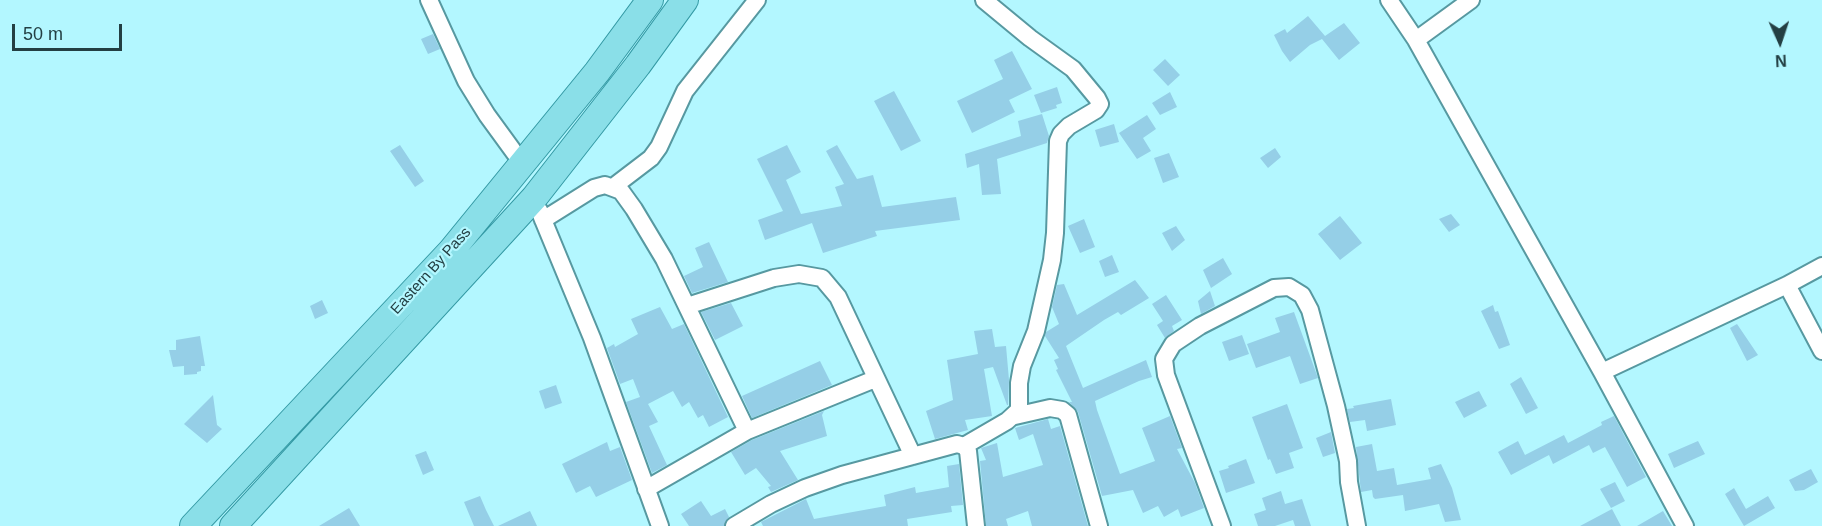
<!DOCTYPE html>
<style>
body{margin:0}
#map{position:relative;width:1822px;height:526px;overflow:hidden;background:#b3f7ff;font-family:Arial,sans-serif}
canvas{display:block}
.north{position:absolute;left:1750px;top:12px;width:60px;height:60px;-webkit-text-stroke:4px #b3f7ff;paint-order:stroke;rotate:177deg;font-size:16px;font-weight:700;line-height:24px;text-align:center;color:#233f43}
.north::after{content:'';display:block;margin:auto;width:21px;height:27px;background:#233f43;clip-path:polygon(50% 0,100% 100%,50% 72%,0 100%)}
.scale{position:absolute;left:12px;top:24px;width:110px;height:27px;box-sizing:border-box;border:3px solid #233f43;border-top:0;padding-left:8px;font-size:18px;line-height:21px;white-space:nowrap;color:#233f43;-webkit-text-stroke:4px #b3f7ff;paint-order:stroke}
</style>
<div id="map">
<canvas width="1822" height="526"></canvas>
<div class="north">N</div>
<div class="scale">50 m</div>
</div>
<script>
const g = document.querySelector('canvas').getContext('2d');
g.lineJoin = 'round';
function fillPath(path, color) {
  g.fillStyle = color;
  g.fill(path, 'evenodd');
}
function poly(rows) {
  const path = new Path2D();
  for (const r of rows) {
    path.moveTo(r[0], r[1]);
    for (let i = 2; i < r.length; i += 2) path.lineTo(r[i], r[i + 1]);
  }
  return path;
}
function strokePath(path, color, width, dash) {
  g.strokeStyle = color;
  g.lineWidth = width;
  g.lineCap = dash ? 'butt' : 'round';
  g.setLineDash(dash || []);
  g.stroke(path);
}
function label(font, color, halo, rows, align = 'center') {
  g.font = font + ' Arial,sans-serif';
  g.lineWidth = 4.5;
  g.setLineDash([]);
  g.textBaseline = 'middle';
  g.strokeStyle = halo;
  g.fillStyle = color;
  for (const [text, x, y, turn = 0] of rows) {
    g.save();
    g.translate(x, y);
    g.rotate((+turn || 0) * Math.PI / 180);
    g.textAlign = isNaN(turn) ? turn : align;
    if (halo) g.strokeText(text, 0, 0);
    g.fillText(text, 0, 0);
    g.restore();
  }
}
fillPath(poly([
 [1308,16,1325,36,1344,23,1360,43,1339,60,1322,39,1310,45,1290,62,1282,51,1274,35,1285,29,1287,33],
 [433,34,440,49,428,54,421,39],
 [1012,51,1032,89,1009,100,1015,112,972,133,957,101,1003,79,994,60],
 [1165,59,1180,75,1168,86,1153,70],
 [1057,87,1062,103,1056,105,1057,108,1041,113,1034,95],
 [894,91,921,141,901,151,874,101],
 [1170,92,1177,107,1160,115,1152,103],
 [1042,114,1049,136,1047,143,997,159,1001,194,982,195,979,164,967,168,965,154,1021,136,1018,121],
 [1147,115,1156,129,1143,138,1151,151,1137,159,1119,133],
 [1114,124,1119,142,1100,147,1095,130],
 [400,145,424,181,415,187,390,151],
 [787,145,801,172,786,180,801,214,842,206,835,187,844,184,826,151,837,145,857,179,873,175,882,207,956,197,960,220,875,231,877,236,823,253,812,223,765,240,758,220,783,211,757,159],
 [1275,148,1281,157,1268,168,1260,158],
 [1169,153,1179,177,1163,183,1154,158],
 [1451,214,1460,225,1449,232,1439,219],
 [1340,216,1362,243,1340,260,1318,234],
 [1084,219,1095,247,1080,253,1068,226],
 [1176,226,1185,240,1172,251,1162,233],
 [709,242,728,282,692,293,684,276,703,267,695,248],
 [1112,255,1119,272,1105,277,1099,261],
 [1223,258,1232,274,1211,288,1203,270],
 [1135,280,1149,298,1121,315,1118,312,1104,320,1066,346,1083,388,1146,360,1152,377,1139,381,1095,401,1097,410,1120,474,1155,461,1142,428,1170,416,1182,448,1177,449,1195,483,1204,508,1181,517,1178,509,1164,517,1158,506,1143,513,1133,490,1102,496,1078,412,1069,402,1072,402,1056,370,1058,369,1054,360,1059,358,1045,336,1046,332,1059,324,1052,307,1057,285,1064,284,1077,315],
 [1210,291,1215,306,1201,314,1198,301],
 [1166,295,1182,320,1172,326,1174,331,1165,338,1157,325,1163,321,1152,304],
 [322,300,328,313,315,319,310,306],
 [731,303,743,326,715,340,701,312],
 [1493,305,1495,312,1498,311,1510,345,1499,349,1481,311],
 [660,307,672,329,684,324,728,417,709,427,703,415,698,418,689,402,682,407,673,391,648,404,658,422,649,426,667,465,652,473,626,402,640,397,633,379,620,384,607,348,614,344,615,347,638,334,631,319],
 [1294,312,1318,378,1300,384,1290,356,1256,368,1247,344,1280,332,1275,318],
 [1737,324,1758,355,1747,361,1730,328],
 [992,329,995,347,1006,346,1009,380,1008,405,1007,405,993,367,984,369,992,416,965,420,968,430,935,439,926,411,953,400,947,360,978,354,974,331],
 [1242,335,1249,354,1229,361,1222,342],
 [200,336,205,366,201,366,201,371,197,372,197,374,184,375,184,366,173,367,169,350,176,350,176,340],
 [820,361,832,385,752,418,742,396],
 [1521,377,1538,408,1526,414,1510,384],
 [556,385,562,403,545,409,539,391],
 [1479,391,1487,406,1464,418,1455,402],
 [213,395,217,425,222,429,207,443,184,424],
 [1391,399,1396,425,1367,431,1365,420,1350,422,1347,409,1354,408,1353,406],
 [1287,404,1303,448,1289,453,1294,468,1276,474,1270,459,1268,460,1252,417],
 [824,411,822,415,827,436,780,451,798,480,771,492,768,487,771,486,756,468,745,475,731,452,752,440],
 [1614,416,1646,477,1627,487,1605,447,1593,453,1589,445,1553,464,1549,455,1511,475,1498,452,1518,441,1525,455,1564,435,1568,443,1602,425,1601,422],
 [1048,419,1051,429,1060,426,1088,526,1032,526,1028,511,1006,519,1008,526,986,526,980,461,986,460,981,448,997,443,1003,477,1043,465,1033,434,1019,440,1015,428],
 [1331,432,1335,453,1323,457,1316,438],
 [1698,441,1705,454,1674,468,1668,454],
 [607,442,610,451,620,447,632,480,596,497,590,486,576,493,562,464],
 [1372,444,1377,471,1394,468,1397,485,1431,479,1428,468,1441,464,1452,488,1461,520,1445,522,1439,504,1405,511,1403,495,1375,499,1373,497,1372,490,1361,492,1356,447],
 [426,451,434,470,423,475,415,455],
 [1246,459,1255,483,1226,493,1219,471,1229,468,1228,466],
 [959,464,963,505,951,506,952,512,907,519,908,526,763,526,761,522,806,499,814,519,886,506,884,495,915,487,916,493,949,487,947,466],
 [1811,469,1818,482,1804,490,1795,491,1789,480],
 [1615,482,1625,501,1611,508,1600,489],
 [1734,488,1746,509,1768,496,1775,508,1744,526,1725,494],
 [1281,491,1285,504,1302,499,1311,526,1295,526,1293,520,1275,526,1258,526,1254,514,1266,510,1262,498],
 [480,496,486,510,494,526,474,526,464,502],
 [701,501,711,516,725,509,729,517,724,526,689,526,681,514],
 [349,508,360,526,319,526],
 [1612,509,1621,526,1580,526],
 [530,511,537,526,498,526],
 [1663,511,1672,526,1637,526]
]), '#95cfe7');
const street = poly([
 [429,0,466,81,487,115,522,163],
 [1389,0,1416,40,1602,372,1685,526],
 [1416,40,1471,0],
 [613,187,651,158,659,147,685,91,757,0],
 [539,210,592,338,660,526],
 [543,220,594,188,605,185,621,191,634,209,664,259,747,431],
 [1787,285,1822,351],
 [687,306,774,278,799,274,822,278,838,297,913,456],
 [1602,372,1787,285,1822,266],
 [1015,416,1050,408,1062,410,1068,415,1099,526],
 [964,446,1007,421,1019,410,1019,383,1022,366,1036,331,1052,260,1055,233,1058,141,1061,134,1069,126,1096,110,1100,104,1097,98,1073,69,1030,38,984,0],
 [646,489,747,431,875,379],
 [734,526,771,504,805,488,842,475,957,444,964,446,968,451,976,526],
 [1222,526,1166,375,1164,359,1173,344,1200,326,1274,288,1289,287,1302,295,1310,310,1336,406,1348,461,1349,482,1357,526]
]);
const primary = poly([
 [193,526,451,251,597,72,650,0],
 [233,526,534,198,638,65,685,0]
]);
strokePath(street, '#5799a1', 20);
strokePath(primary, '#3399a4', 28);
strokePath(street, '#fff', 16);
strokePath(primary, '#8adfe8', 26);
label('15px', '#233f43', '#b3f7ff', [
 ["Eastern By Pass",431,271,-48]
]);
</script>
